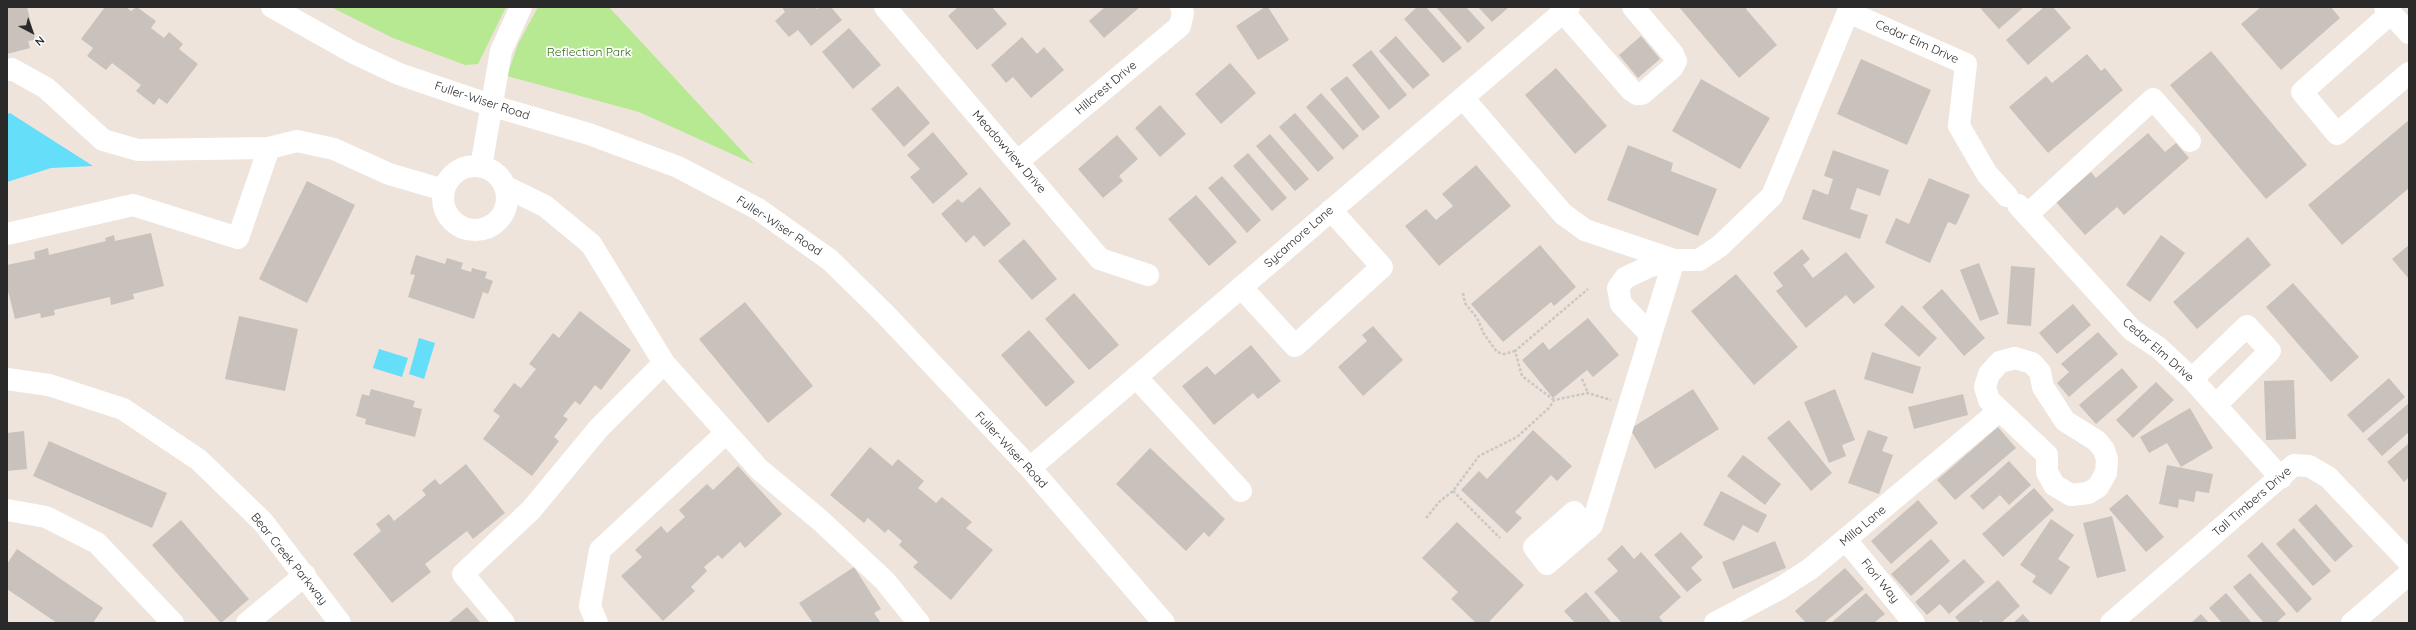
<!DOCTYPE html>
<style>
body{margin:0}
#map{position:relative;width:2416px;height:630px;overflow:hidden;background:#eee4db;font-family:Quicksand,sans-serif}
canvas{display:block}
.frame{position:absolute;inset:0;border:8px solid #2a2a2a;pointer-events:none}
.north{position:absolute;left:12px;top:12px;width:40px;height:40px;-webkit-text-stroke:3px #fff;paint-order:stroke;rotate:139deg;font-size:11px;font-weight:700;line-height:16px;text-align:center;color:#2a2a2a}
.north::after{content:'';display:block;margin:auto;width:14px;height:18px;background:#2a2a2a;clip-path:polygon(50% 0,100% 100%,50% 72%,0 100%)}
</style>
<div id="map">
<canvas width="2416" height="630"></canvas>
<div class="frame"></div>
<div class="north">N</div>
</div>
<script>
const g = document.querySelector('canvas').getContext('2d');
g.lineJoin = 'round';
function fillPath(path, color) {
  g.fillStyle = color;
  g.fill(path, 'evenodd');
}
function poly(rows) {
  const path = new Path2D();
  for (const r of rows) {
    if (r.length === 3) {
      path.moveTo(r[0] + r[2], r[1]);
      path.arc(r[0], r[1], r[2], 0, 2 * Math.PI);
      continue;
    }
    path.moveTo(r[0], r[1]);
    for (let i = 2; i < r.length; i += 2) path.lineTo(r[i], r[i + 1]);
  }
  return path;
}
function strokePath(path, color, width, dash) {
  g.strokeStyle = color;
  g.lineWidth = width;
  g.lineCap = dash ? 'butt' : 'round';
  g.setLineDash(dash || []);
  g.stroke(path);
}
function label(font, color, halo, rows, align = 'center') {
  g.font = font + ' Quicksand,sans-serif';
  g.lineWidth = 3.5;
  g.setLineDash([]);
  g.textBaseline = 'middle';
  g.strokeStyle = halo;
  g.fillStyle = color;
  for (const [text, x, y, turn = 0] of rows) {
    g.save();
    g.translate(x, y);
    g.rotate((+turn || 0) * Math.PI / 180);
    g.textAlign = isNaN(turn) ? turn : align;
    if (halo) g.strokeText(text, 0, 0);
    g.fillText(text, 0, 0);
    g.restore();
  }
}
fillPath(poly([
 [331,7,506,7,478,64,465,65,393,38],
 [538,7,609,7,754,164,639,112,507,76,518,44]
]), '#b7e992');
fillPath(poly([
 [10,113,93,166,51,168,7,182,7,114],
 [419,338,435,343,424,379,409,374],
 [379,349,408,358,402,377,373,368]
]), '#64def9');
fillPath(poly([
 [7,7,27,7,35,40,28,41,30,48,7,54],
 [105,7,126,7,131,11,137,7,156,21,151,28,164,38,169,32,183,44,179,49,198,64,167,104,159,98,154,105,136,91,141,85,112,63,106,70,87,56,93,48,81,39],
 [782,7,815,7,817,9,820,7,831,7,842,20,811,46,798,30,789,37,775,21,785,12],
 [958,7,992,7,1007,24,977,50,948,16],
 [1105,7,1140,7,1104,38,1089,21],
 [1265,7,1268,7,1289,40,1258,60,1236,26],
 [1417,7,1426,7,1462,48,1443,63,1404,19],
 [1436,7,1466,7,1485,28,1468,43],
 [1478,7,1509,7,1492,22],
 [1679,7,1747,7,1746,9,1777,45,1739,78],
 [1983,7,2024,7,1999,29,1981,9],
 [2044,7,2053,7,2071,28,2028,65,2006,40],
 [2261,7,2331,7,2340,18,2281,70,2241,24],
 [849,28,881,65,853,89,822,52],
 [1396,36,1430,75,1413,89,1379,51],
 [1641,36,1660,59,1638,78,1619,55],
 [1022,37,1037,54,1044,47,1064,70,1031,98,1013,77,1006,83,991,65],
 [1371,50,1407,95,1389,110,1352,65],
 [2211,51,2307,165,2266,199,2170,85],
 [2087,54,2101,71,2105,68,2123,90,2048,153,2009,107,2046,76,2052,83],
 [1861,59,1931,90,1907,145,1837,114],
 [1230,63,1256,93,1221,124,1195,94],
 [1556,68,1607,126,1575,154,1525,95],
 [1347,76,1380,117,1363,131,1330,89],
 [1701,79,1770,118,1740,169,1672,131],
 [898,86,930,123,904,147,871,109],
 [1321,93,1359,136,1343,150,1306,107],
 [1160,105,1186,134,1160,157,1135,128],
 [1295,113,1334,158,1318,172,1279,127],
 [2409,120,2409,188,2342,245,2308,205],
 [933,132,968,174,933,204,910,177,920,169,907,155],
 [2148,133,2165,152,2176,143,2189,158,2124,215,2117,207,2085,235,2056,202,2091,172,2096,178],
 [1270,134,1309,179,1295,191,1256,146],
 [1117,135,1138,159,1119,176,1123,181,1103,198,1078,169],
 [1628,145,1673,163,1671,171,1717,189,1698,236,1607,200],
 [1833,150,1889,170,1880,196,1857,188,1850,209,1868,215,1860,239,1802,219,1813,189,1828,195,1833,179,1824,176],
 [1248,153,1287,198,1272,211,1233,166],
 [1476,165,1511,206,1439,266,1405,226,1426,209,1436,220,1453,206,1442,194],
 [1222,176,1261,220,1247,233,1208,188],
 [1929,178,1970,195,1956,225,1948,222,1930,263,1885,243,1896,218,1909,224],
 [307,181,355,205,307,303,259,279],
 [980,187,1011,224,984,247,974,235,966,243,941,214,958,199,962,203],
 [1196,195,1237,242,1209,266,1168,219],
 [151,233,164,286,133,294,134,299,111,305,110,297,54,310,55,315,41,318,40,313,15,319,7,287,7,265,35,259,34,252,48,248,49,255,106,241,105,238,114,235,115,241],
 [2161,235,2185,253,2150,302,2126,285],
 [2248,237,2271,265,2197,329,2173,302],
 [1024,239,1057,279,1032,300,998,261],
 [1540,245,1576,287,1554,306,1551,302,1503,342,1471,304],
 [2409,245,2409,279,2392,259],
 [1802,249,1810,259,1803,265,1813,278,1846,252,1875,287,1854,304,1846,295,1806,328,1776,291,1783,286,1773,273],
 [416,255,445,264,447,258,463,263,461,269,471,272,472,268,487,272,485,278,493,281,488,294,483,292,474,319,408,297,415,275,410,274],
 [1979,263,1999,314,1980,321,1960,270],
 [2011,266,2035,268,2031,326,2007,324],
 [1736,274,1798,347,1754,385,1691,311],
 [2293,283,2359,357,2331,382,2266,307],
 [1942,289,1985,338,1964,356,1922,307],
 [1074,293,1119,345,1089,370,1045,319],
 [745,302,813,386,768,423,699,339],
 [2073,304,2091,325,2057,354,2039,333],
 [1902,305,1937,338,1919,357,1884,325],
 [580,311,631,350,601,390,595,385,580,405,575,401,563,416,568,419,554,437,559,441,532,476,483,439,500,416,493,411,514,383,521,388,536,369,529,364,553,333,559,338],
 [239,316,298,329,285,391,225,379],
 [1588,318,1619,355,1593,377,1587,370,1553,398,1522,360,1543,342,1549,350],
 [1373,326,1403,360,1363,396,1338,367,1367,341,1362,335],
 [1029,330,1075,382,1046,407,1001,355],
 [2098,332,2118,354,2069,397,2057,383,2069,372,2061,364],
 [1251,345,1281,381,1258,399,1253,393,1214,425,1182,386,1207,366,1215,375],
 [1872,352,1921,367,1913,394,1864,379],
 [2122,368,2138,387,2096,424,2079,405],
 [2389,378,2405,397,2363,433,2347,415],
 [2294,380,2296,439,2266,440,2264,381],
 [2156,382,2174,400,2133,438,2116,420],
 [371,389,415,401,413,407,422,409,415,437,365,424,366,419,356,416,362,394,369,396],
 [1693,389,1719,429,1655,469,1630,429],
 [1835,389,1855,440,1842,445,1846,456,1829,463,1804,402],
 [1963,394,1968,415,1914,429,1908,407],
 [2409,403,2409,432,2382,456,2367,439],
 [2190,408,2213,448,2181,467,2167,443,2149,453,2140,437],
 [1789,420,1832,473,1811,491,1767,438],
 [1998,427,2016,448,1955,500,1937,480],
 [1533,430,1572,466,1557,481,1551,475,1515,512,1522,518,1507,533,1461,490,1479,471,1487,479],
 [1868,430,1888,437,1882,451,1893,455,1879,494,1848,483],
 [24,431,27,469,7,471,7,433],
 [49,441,167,493,152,528,33,476],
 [2409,443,2409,477,2404,482,2387,462],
 [870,447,892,466,898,459,924,481,918,488,936,503,942,497,972,522,966,528,993,550,951,600,913,567,918,562,899,545,902,541,888,529,885,533,868,518,864,523,830,495],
 [1150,448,1225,519,1209,537,1204,532,1186,551,1116,484],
 [1743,455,1781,484,1765,505,1727,476],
 [2009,461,2031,485,2009,505,2000,495,1983,510,1970,496],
 [466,464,505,513,473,539,467,531,425,564,431,572,392,603,353,554,381,531,376,524,389,514,394,521,426,495,422,490,435,479,440,485],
 [2167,465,2213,474,2209,493,2196,491,2194,502,2179,499,2178,508,2159,504],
 [738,466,782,514,745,548,740,542,722,559,718,555,704,567,707,571,691,587,695,591,663,621,621,576,642,557,635,550,661,526,667,533,685,517,679,510,707,484,713,490],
 [2034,488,2054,510,2003,557,1982,534],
 [1721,491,1767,515,1758,533,1743,525,1734,541,1703,525],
 [2127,494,2164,537,2146,552,2109,509],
 [1918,500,1938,523,1891,564,1871,541],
 [2316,504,2353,546,2335,562,2298,520],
 [2112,516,2126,571,2097,578,2083,523],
 [2051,519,2074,535,2058,559,2070,567,2051,595,2032,582,2036,576,2020,565],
 [181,520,249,599,221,623,152,545],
 [1457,522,1524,585,1488,623,1476,623,1451,599,1458,592,1422,558],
 [2294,528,2331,571,2313,586,2276,544],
 [1681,532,1703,557,1691,568,1702,580,1687,592,1654,555],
 [1931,539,1950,561,1911,596,1891,574],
 [1775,541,1786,568,1733,589,1722,562],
 [2262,542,2312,599,2297,613,2247,556],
 [1622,545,1634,559,1641,552,1681,597,1659,617,1664,623,1622,623,1594,592,1618,571,1607,559],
 [17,549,103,608,93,623,57,623,7,589,7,564],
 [1964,559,1985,582,1949,614,1940,604,1927,615,1915,602],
 [854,567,881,609,874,613,881,623,813,623,799,603],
 [1845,568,1864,589,1824,623,1806,623,1795,611],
 [2250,573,2286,614,2276,623,2264,623,2233,587],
 [1998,580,2020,606,2001,623,1984,623,1981,620,1978,623,1960,623,1955,617],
 [1586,592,1612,623,1575,623,1564,611],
 [1866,593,1885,614,1874,623,1831,623],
 [2226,593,2252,623,2222,623,2209,608],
 [467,607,481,623,448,623],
 [2023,614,2031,623,2013,623],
 [2201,614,2209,623,2191,623]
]), '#c9c1bb');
strokePath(poly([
 [1463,293,1465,303,1477,318,1484,334,1497,352,1504,354,1515,351],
 [1582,379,1588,393],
 [1554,400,1522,376,1515,351,1588,289],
 [1453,491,1500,538],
 [1426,518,1440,501,1453,491,1479,456,1517,437,1549,408,1554,400,1588,393,1611,400]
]), '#c8c8c8', 2.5, [3, 2]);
strokePath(poly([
 [272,7,352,52,399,74,493,106,589,134,678,167,758,209,830,260,885,314,1030,468,1164,623],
 [885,7,1100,259,1148,275],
 [1849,7,1848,12,1966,64,1959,126,1987,174,2007,196],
 [2385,7,2409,33],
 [1563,12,1631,90,1637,94,1642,94,1672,68,1676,61,1673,54,1633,7],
 [2391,13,2302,92,2337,134,2409,73],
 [7,70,12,69,46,88,103,140,138,150,269,148,297,141,334,149,389,174,444,190],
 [1463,98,1563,214,1585,230,1674,260,1699,260,1720,246,1772,196,1848,12],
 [1017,162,1180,26,1183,13,1181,7],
 [475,198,32],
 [481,167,501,51,521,7],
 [506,187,545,206,591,244,664,363,759,469,821,521,885,581,919,623],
 [2018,205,2132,330,2159,348,2192,379,2281,478],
 [2027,215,2153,99,2190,141],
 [7,234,133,205,238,238,269,148],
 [1241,287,1295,346,1382,267,1331,210],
 [1651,335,1621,304,1618,288,1625,278,1648,267,1674,260],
 [2015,358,2032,363,2040,372,2043,387,2065,421,2097,441,2104,450,2107,459,2106,473,2098,487,2088,493,2071,495,2054,485,2047,472,2047,455,1989,400,1985,387,1989,374,2000,362,2015,358],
 [1136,377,1241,491],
 [7,379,49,385,123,409,199,460,263,522,340,623],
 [2192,379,2247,326,2270,351,2216,405],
 [1030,468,1569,7],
 [7,510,46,517,97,543,173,623],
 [1588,529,1574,512,1534,547,1547,564,1592,525,1674,260],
 [1846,540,1914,623],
 [247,623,305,575],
 [504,623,463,574,531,510,599,428,664,363],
 [597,623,590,606,600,550,726,433],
 [1715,623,1779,589,1810,569,1999,411],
 [2111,623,2294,465,2309,466,2328,477,2409,562],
 [2352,623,2409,574]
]), '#fff', 22);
label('12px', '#2a2a2a', '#fff', [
 ["Cedar Elm Drive",1917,42,24],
 ["Hillcrest Drive",1106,88,-40],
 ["Fuller-Wiser Road",482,101,18],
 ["Meadowview Drive",1009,152,49],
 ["Fuller-Wiser Road",779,226,33],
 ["Sycamore Lane",1299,237,-41],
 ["Cedar Elm Drive",2158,350,41],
 ["Fuller-Wiser Road",1011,450,47],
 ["Tall Timbers Drive",2252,502,-41],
 ["Milla Lane",1863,526,-40],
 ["Bear Creek Parkway",289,559,51],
 ["Fiori Way",1880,581,51]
]);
label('12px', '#2e6e13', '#fff', [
 ["Reflection Park",589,52]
]);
</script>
